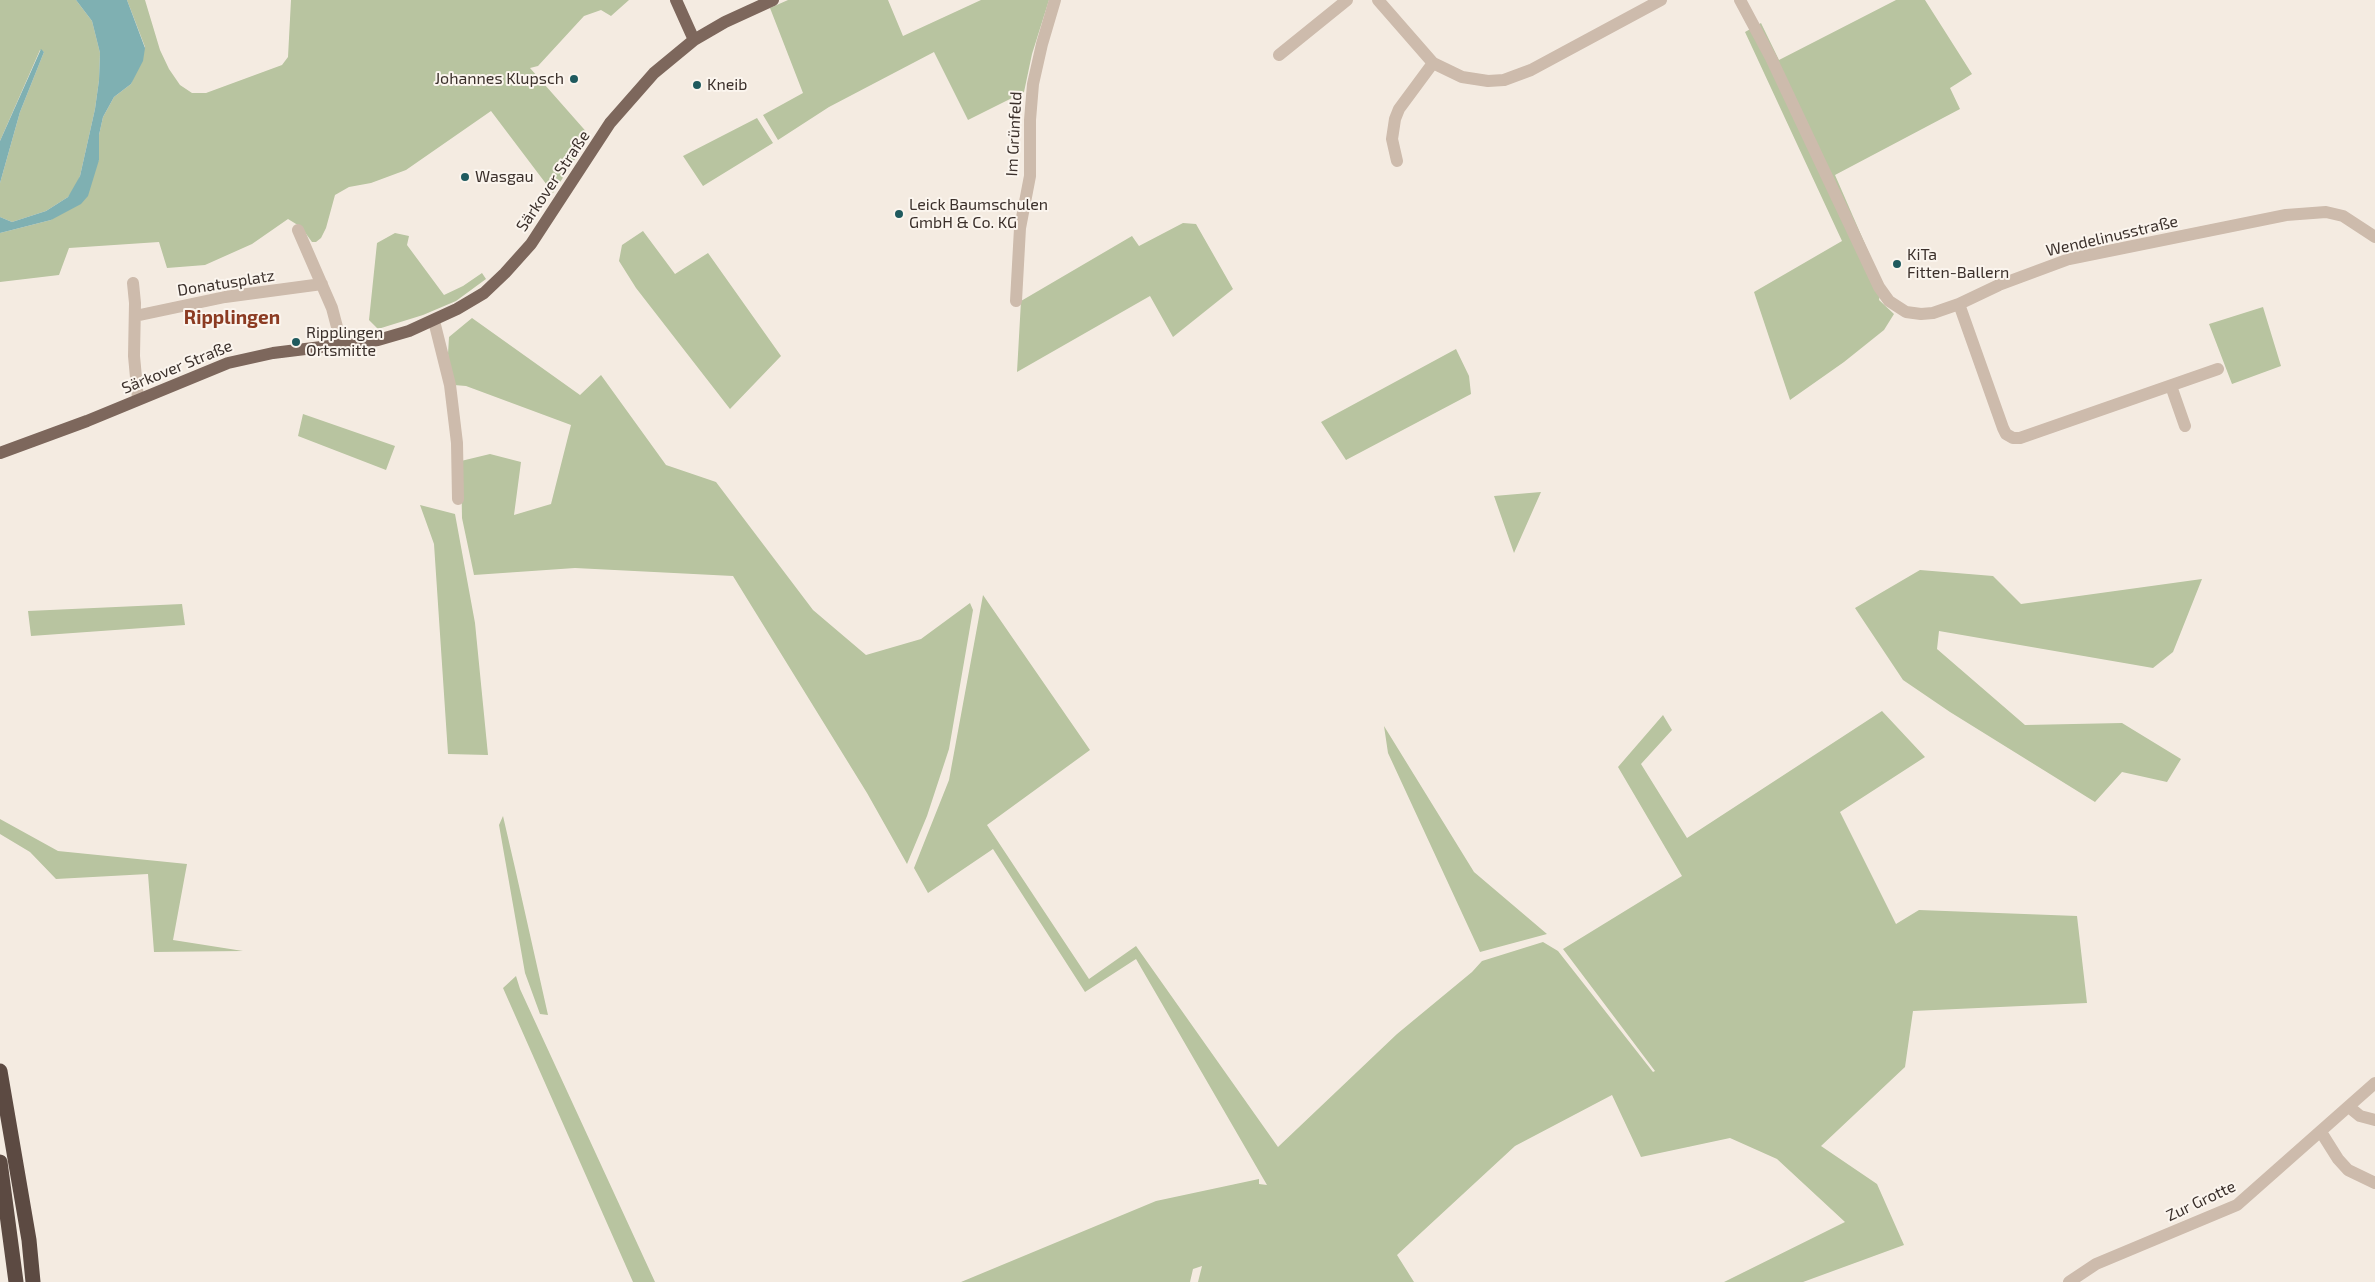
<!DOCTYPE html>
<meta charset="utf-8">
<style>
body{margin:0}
canvas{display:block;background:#f4ebe1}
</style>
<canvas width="2375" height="1282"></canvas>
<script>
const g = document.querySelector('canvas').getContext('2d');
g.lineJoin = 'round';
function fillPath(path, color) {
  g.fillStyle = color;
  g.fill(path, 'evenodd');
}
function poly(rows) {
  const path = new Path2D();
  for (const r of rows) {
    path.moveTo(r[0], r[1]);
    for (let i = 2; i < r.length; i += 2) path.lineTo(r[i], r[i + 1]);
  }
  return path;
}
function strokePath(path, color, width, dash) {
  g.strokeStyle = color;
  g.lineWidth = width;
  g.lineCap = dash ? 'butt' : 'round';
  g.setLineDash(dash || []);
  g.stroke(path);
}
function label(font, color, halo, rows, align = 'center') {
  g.font = font + ' "Exo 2",sans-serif';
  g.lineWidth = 4;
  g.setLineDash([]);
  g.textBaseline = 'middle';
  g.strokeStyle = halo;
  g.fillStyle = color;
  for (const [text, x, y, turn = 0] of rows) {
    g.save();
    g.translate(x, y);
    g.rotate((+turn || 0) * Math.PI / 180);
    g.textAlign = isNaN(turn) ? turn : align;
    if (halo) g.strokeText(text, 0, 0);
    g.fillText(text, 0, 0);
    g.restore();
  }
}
fillPath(poly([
 [0,0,76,0,92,21,100,53,99,80,95,109,80,176,75,188,68,197,46,211,12,222,0,217,0,183,20,112,44,52,40,50,0,141],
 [127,0,145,0,160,50,169,69,180,85,192,93,206,93,282,65,288,57,291,0,629,0,611,16,601,10,584,16,538,66,530,68,590,136,553,193,491,111,406,170,371,183,349,187,335,195,326,228,321,238,316,242,312,242,301,227,288,219,252,244,205,265,167,268,159,242,69,248,59,275,0,282,0,233,51,220,99,160,99,135,103,117,114,97,131,84,145,47],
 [788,0,888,0,903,36,981,0,1049,0,1032,54,1024,92,968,120,934,52,829,107,778,140,763,115,803,93,770,8],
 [1896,0,1925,0,1972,74,1950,88,1960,109,1835,175,1882,283,1879,300,1894,314,1884,330,1844,362,1790,400,1754,292,1842,241,1745,32,1761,23,1779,60],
 [757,118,773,143,703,186,683,156],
 [1183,223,1196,224,1233,289,1173,337,1150,296,1017,372,1021,301,1132,236,1139,246],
 [643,231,675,274,708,253,781,356,730,409,636,288,619,261,622,245],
 [395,233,409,236,407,245,444,295,463,286,482,273,486,279,456,301,423,315,378,329,369,320,377,243],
 [2263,307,2281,366,2232,384,2209,324],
 [472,318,580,395,601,375,666,465,716,482,813,610,866,655,921,639,970,603,973,610,949,749,927,816,907,864,867,793,733,576,575,568,474,575,462,518,461,461,490,454,521,462,514,515,551,504,571,425,466,386,454,385,448,354,449,337],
 [1456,349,1469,376,1471,394,1346,460,1321,422],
 [303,414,395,446,386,470,298,436],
 [1541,492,1514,553,1494,496],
 [420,505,455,514,475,623,488,755,448,754,434,544],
 [1920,570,1993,576,2021,604,2202,579,2173,652,2153,668,1939,631,1937,649,2025,725,2122,723,2181,759,2167,782,2122,772,2095,802,1950,712,1903,680,1855,608],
 [983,595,1090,750,987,825,1089,979,1136,946,1278,1147,1397,1034,1472,972,1482,961,1543,942,1558,951,1653,1072,1655,1071,1563,949,1682,876,1618,767,1663,715,1672,730,1641,764,1687,838,1882,711,1925,757,1840,812,1896,924,1919,910,2077,916,2087,1003,1913,1011,1905,1067,1821,1146,1877,1184,1904,1245,1803,1282,1724,1282,1845,1222,1777,1159,1730,1138,1641,1157,1612,1095,1515,1146,1397,1255,1414,1282,1198,1282,1202,1266,1193,1269,1190,1282,961,1282,1156,1201,1259,1179,1259,1184,1267,1185,1136,959,1085,992,993,849,928,893,914,868,949,780],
 [182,604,185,625,31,636,28,611],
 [1384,726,1474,872,1547,934,1480,952,1388,753],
 [503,816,515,868,548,1015,540,1014,525,973,499,825],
 [0,819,58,851,187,864,173,940,243,951,154,952,148,874,56,879,30,852,0,834],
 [516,976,520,989,655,1282,633,1282,503,988]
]), '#b8c4a0');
fillPath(poly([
 [76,0,127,0,145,48,143,61,131,84,114,97,103,117,99,135,99,160,88,196,81,204,51,220,0,233,0,217,12,222,46,211,68,197,80,176,95,109,99,80,100,53,92,21],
 [41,49,44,52,20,112,0,183,0,141]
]), '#7fb0b2');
strokePath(poly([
 [1378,0,1433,63,1462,77,1488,81,1504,80,1531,70,1661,0],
 [1740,0,1771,58,1879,287,1889,301,1906,312,1921,314,1933,313,1959,304,1999,285,2069,259,2286,215,2326,212,2343,216,2375,237],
 [1279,55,1347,0],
 [1397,161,1392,139,1395,119,1399,109,1433,63],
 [298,230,332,308,342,346],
 [133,283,135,303,134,356,138,399],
 [1016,301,1020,228,1030,176,1030,120,1033,84,1042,44,1055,0],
 [1959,304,2003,428,2006,434,2013,438,2020,438,2218,369],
 [135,316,225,297,322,284],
 [434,321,450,385,457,443,458,499],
 [2171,386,2185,426],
 [2349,1107,2360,1116,2375,1120],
 [2321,1132,2338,1159,2348,1170,2375,1183],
 [2069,1282,2096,1264,2237,1205,2375,1083]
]), '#cdbbac', 12);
strokePath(poly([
 [676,0,694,40],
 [0,453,87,421,228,363,273,353,378,340,409,331,457,309,484,293,505,273,531,244,610,123,654,73,694,40,725,22,773,0]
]), '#7d675c', 12);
strokePath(poly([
 [0,1071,29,1240,33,1282],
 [0,1162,16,1282]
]), '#5c4a42', 15);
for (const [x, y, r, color] of [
 [574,79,5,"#1f5a5e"],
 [697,85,5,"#1f5a5e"],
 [465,177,5,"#1f5a5e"],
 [899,214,5,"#1f5a5e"],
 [1897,264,5,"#1f5a5e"],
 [296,342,5,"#1f5a5e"]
]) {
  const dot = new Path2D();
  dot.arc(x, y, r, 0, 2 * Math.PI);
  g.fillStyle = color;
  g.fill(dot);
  strokePath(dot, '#fbf5ee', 2);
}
label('16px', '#3b302b', '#fbf5ee', [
 ["Johannes Klupsch",564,79,"right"],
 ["Kneib",707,85],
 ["Wasgau",475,177],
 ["Leick Baumschulen",909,205],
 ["GmbH & Co. KG",909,223],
 ["KiTa",1907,255],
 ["Fitten-Ballern",1907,273],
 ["Ripplingen",306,333],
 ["Ortsmitte",306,351]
], 'left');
label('16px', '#3b302b', '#fbf5ee', [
 ["Im Grünfeld",1014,134,-87],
 ["Särkover Straße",553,181,-56],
 ["Wendelinusstraße",2112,236,-13],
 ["Donatusplatz",226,283,-9],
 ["Särkover Straße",177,367,-22],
 ["Zur Grotte",2201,1201,-25]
]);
label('bold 19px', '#8c3b22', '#fbf5ee', [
 ["Ripplingen",232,318]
]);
</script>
